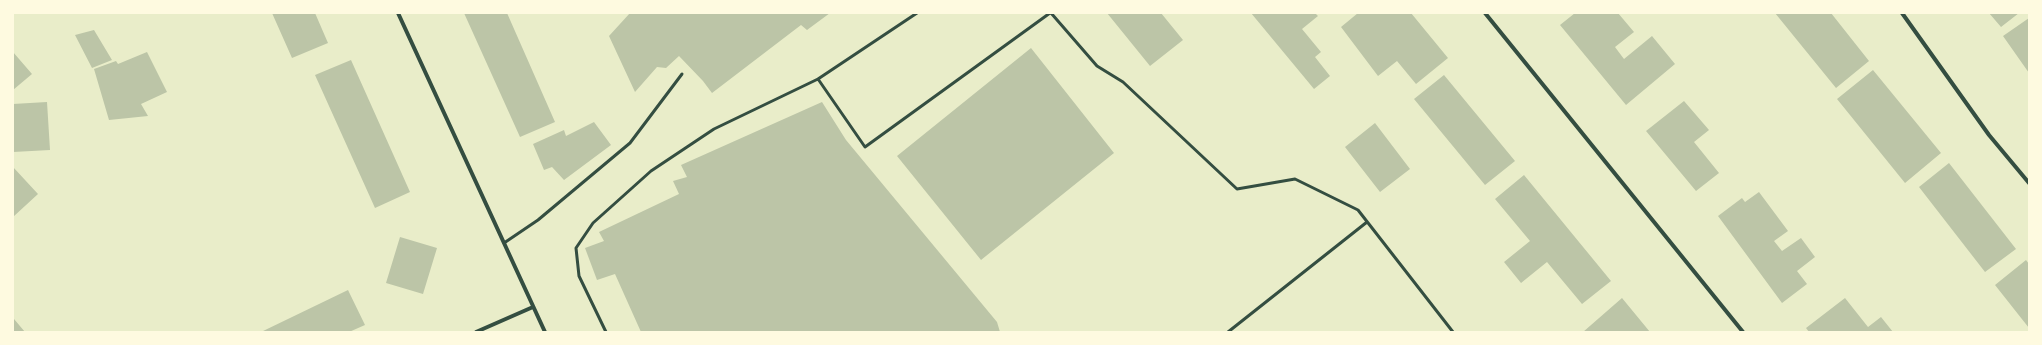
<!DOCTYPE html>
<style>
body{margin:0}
#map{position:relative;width:2042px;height:345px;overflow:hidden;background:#e9edc9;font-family:"Noto Sans",sans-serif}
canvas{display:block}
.frame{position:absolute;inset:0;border:14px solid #fefae0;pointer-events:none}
</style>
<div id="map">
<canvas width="2042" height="345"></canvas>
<div class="frame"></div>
</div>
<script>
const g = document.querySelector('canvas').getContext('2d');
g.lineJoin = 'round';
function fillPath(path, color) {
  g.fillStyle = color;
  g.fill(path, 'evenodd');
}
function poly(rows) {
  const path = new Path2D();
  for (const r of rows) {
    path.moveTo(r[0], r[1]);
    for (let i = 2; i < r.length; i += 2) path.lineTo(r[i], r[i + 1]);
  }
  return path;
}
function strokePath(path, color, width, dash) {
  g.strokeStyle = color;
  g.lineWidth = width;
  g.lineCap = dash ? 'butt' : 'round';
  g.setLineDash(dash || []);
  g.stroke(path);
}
fillPath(poly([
 [272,13,315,13,328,43,292,58],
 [464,13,507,13,555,122,520,137],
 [630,13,830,13,807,30,801,25,712,93,703,81,679,56,666,68,657,67,635,92,609,36],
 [1107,13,1161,13,1183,40,1150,66],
 [1251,13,1315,13,1318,16,1302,29,1321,52,1315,57,1330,76,1314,89],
 [1358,13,1411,13,1448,58,1416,84,1397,61,1378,76,1341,27],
 [1575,13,1618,13,1634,32,1615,47,1624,59,1652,36,1675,64,1626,105,1560,25],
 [1775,13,1831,13,1869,61,1836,88],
 [1989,13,2019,13,2001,27],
 [2029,18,2029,73,2003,36],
 [94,30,112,60,92,68,75,35],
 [1031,48,1114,153,981,260,897,156],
 [13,52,32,74,13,90],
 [147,52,167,92,141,104,148,116,109,120,94,69,116,61,118,64],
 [351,60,410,192,375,208,315,75],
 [1873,70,1941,153,1905,183,1837,99],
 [1444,75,1515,161,1485,185,1414,99],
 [1684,101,1709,130,1694,142,1719,173,1696,191,1646,131],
 [47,102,50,150,13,152,13,104],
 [822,102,846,140,997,322,1000,332,641,332,615,274,597,280,585,248,604,241,599,232,679,194,673,181,687,177,681,165],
 [594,122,611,145,564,180,552,167,544,170,533,144,564,130,566,136],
 [1375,123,1410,169,1380,192,1345,147],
 [1949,163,2016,249,1985,272,1919,187],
 [13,167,38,194,13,217],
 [1524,175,1611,281,1582,304,1547,262,1521,283,1504,262,1530,241,1495,199],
 [1759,192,1788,231,1774,241,1782,251,1801,238,1815,257,1797,271,1807,284,1782,303,1718,216,1742,198,1745,202],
 [400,237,437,248,423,294,386,283],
 [2026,260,2029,264,2029,328,1995,285],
 [348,290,365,325,349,332,261,332],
 [1622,298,1650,332,1583,332],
 [1845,298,1868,327,1881,317,1893,332,1809,332,1806,328],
 [13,317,14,319,25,332,13,332]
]), '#bcc5a7');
strokePath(poly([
 [917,13,818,79,865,147,1050,13],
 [1051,13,1097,66,1123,82,1237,189,1295,179,1358,210,1453,332],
 [504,243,538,220,630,143,682,74],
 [606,332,579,276,576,248,593,223,651,171,714,129,818,79],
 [1228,332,1367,222]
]), '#344e41', 3);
strokePath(poly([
 [398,13,545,332],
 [1485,13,1743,332],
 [1902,13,1989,135,2029,183],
 [476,332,533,307]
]), '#344e41', 4);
</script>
